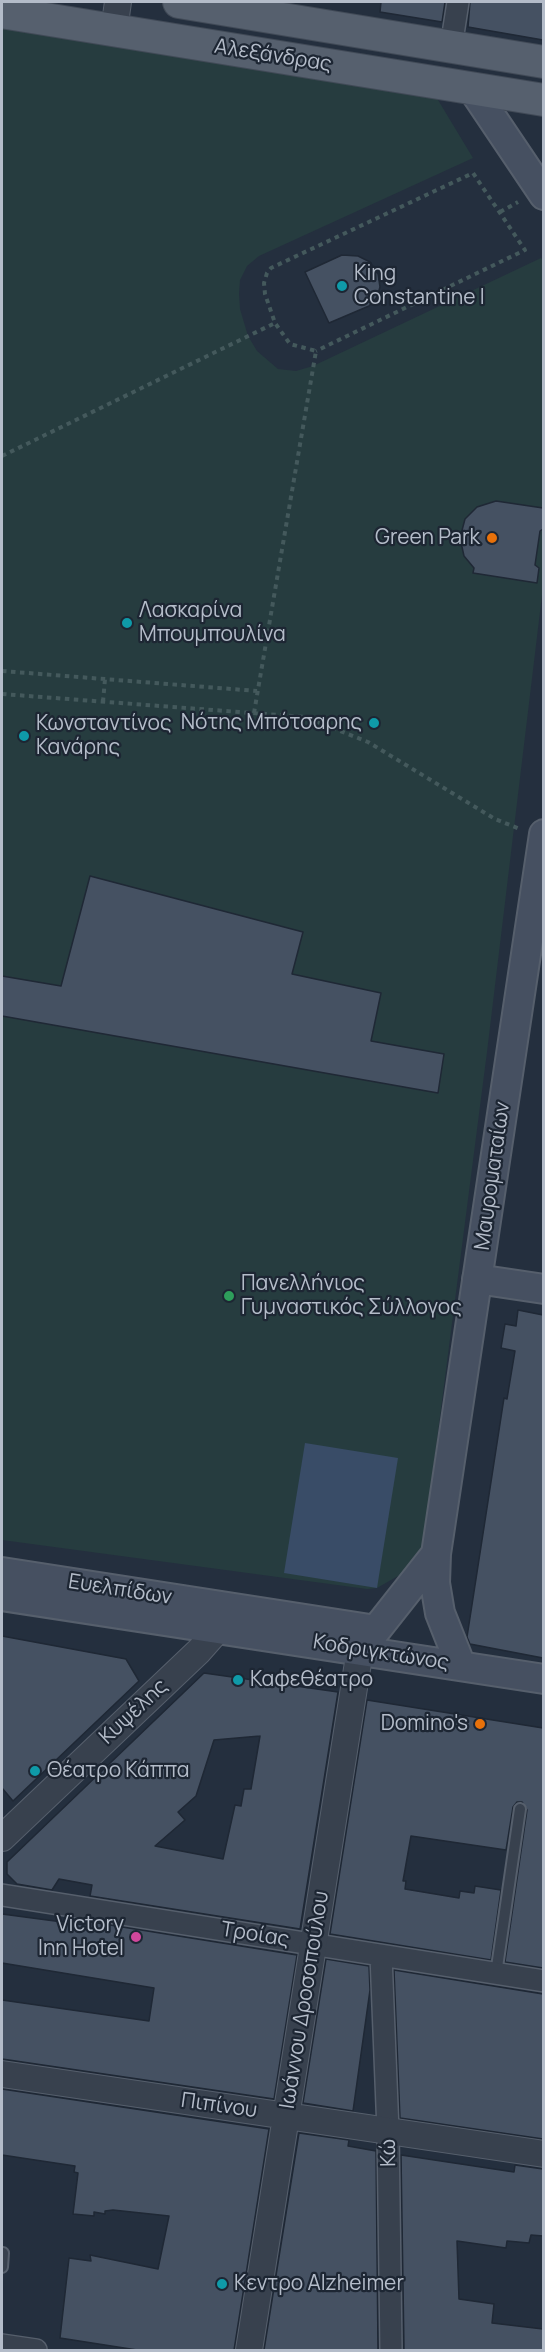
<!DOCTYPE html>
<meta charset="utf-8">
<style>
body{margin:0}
#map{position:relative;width:545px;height:2352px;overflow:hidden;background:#242f3e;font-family:Manrope,sans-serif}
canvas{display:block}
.frame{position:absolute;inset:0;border:3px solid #b4bcc9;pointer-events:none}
</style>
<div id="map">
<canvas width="545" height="2352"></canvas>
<div class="frame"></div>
</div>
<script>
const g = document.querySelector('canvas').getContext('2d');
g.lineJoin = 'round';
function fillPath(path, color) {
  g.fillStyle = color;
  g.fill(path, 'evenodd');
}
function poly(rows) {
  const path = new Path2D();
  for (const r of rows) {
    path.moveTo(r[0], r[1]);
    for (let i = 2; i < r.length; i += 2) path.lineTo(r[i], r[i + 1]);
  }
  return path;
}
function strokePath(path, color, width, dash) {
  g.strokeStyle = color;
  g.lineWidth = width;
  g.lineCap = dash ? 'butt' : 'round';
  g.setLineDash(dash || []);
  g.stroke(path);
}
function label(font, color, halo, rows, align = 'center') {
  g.font = font + ' Manrope,sans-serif';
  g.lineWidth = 4.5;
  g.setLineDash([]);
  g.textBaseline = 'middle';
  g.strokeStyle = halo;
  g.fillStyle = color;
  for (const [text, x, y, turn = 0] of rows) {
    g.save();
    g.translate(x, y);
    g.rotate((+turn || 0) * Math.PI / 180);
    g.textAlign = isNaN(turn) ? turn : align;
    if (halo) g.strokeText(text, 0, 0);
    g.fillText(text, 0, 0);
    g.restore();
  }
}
fillPath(poly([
 [2,22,435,95,473,158,259,256,247,266,240,280,239,294,240,309,248,336,257,351,278,369,296,371,313,366,541,258,544,262,543,587,487,1052,423,1548,405,1572,377,1588,367,1589,2,1540]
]), '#263c3f');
fillPath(poly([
 [305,1443,398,1458,377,1588,284,1573]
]), '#394c67');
const building = poly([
 [381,2,445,2,442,22,380,12,381,2],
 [470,2,543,2,543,40,468,27,470,2],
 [342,255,358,256,370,262,378,274,380,287,377,297,369,306,329,323,305,272,342,255],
 [496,501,543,508,543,529,540,531,535,565,539,568,537,583,473,573,474,568,464,556,460,538,465,519,477,507,496,501],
 [90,876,303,932,292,974,381,993,371,1041,444,1054,438,1093,2,1016,2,976,61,986,90,876],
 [518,1310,543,1315,543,1658,470,1644,467,1637,504,1398,507,1399,515,1351,501,1348,505,1324,516,1326,518,1310],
 [2,1636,126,1659,139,1681,13,1801,2,1788,2,1636],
 [204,1673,338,1692,300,1929,90,1896,92,1885,59,1879,52,1890,17,1884,7,1874,7,1862,204,1673],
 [260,1736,251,1789,244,1789,241,1806,235,1805,223,1859,155,1846,185,1820,178,1812,196,1796,214,1740,260,1736],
 [367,1700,543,1728,543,1968,505,1962,527,1810,522,1802,517,1802,513,1807,506,1850,411,1836,403,1881,406,1881,405,1889,459,1898,460,1891,474,1893,475,1886,501,1890,491,1960,330,1934,367,1700],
 [2,1914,85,1925,85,1921,297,1955,274,2099,2,2059,2,2000,149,2021,154,1988,2,1963,2,1914],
 [326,1959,369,1966,370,1990,353,2111,303,2103,326,1959],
 [394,1970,543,1994,543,2139,400,2118,394,1970],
 [2,2089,269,2129,234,2350,137,2350,60,2338,69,2258,91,2261,90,2255,158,2269,169,2216,113,2210,105,2211,105,2214,94,2212,94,2216,73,2214,78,2173,74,2172,75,2166,2,2155,2,2089],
 [299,2133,349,2140,348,2146,376,2151,378,2350,264,2350,299,2133],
 [401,2155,514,2172,515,2165,543,2169,543,2236,531,2235,529,2243,507,2241,506,2248,457,2241,459,2299,494,2304,492,2323,543,2329,543,2350,404,2350,401,2155]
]);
fillPath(building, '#455162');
strokePath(building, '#1f2835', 1.5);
const service = poly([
 [496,1974,520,1809],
 [2,2267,3,2253]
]);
const minor = poly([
 [451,47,458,2],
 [2,1895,544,1981],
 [381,1956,388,2131,391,2350],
 [2,2345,36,2350]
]);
const tertiary = poly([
 [114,30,118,2],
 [2,1838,199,1651,229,1617],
 [2,2074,544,2154],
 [249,2350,360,1650]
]);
const secondary = poly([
 [472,88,544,195],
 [477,1279,544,1289],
 [2,1572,376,1630],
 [2,1596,544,1679],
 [365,1644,436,1554],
 [461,1666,440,1613,435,1583,436,1554,544,834]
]);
const primary = poly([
 [179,2,544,62],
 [2,12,544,100]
]);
strokePath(service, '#565f6c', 14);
strokePath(minor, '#565f6c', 24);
strokePath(tertiary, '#565f6c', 28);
strokePath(secondary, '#565f6c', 32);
strokePath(primary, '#414a57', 34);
strokePath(poly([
 [500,212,518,202],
 [2,456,275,323],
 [2,671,257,691],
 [2,694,305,717,368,742,495,819,520,829],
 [103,702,105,679],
 [254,713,316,351,290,344,275,323,265,294,264,283,267,273,271,268,473,173,525,250,316,351]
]), '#44595c', 4, [4.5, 4.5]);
strokePath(service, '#38414e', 10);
strokePath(minor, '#38414e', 21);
strokePath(tertiary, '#38414e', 26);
strokePath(secondary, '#465061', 28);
strokePath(primary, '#56606e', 32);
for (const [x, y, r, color] of [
 [342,286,6,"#0f9aa8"],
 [492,538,6,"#e8710a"],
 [127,623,6,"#0f9aa8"],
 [374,723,6,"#0f9aa8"],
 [24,736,6,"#0f9aa8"],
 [229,1296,6,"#2e9e5b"],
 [238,1680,6,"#0f9aa8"],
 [480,1724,6,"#e8710a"],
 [35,1771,6,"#0f9aa8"],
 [136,1937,6,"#d1479c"],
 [222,2284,6,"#0f9aa8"]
]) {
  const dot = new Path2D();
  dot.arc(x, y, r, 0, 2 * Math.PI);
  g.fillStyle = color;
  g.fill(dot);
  strokePath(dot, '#1d2633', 2);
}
label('21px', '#b4bcc9', '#1d2633', [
 ["Αλεξάνδρας",273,56,9],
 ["Μαυροματαίων",493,1176,-82],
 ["Ευελπίδων",120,1590,9],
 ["Κοδριγκτώνος",381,1653,9],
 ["Κυψέλης",134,1712,-43],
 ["Τροίας",255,1935,9],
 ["Ιωάννου Δροσοπούλου",305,2000,-81],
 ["Πιπίνου",219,2106,8],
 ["Κώ",389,2153,-91]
]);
label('21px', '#b4bcc9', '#1d2633', [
 ["King",354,274],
 ["Constantine I",354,298],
 ["Green Park",480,538,"right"],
 ["Λασκαρίνα",139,611],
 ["Μπουμπουλίνα",139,635],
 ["Νότης Μπότσαρης",362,723,"right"],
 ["Κωνσταντίνος",36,724],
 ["Κανάρης",36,748],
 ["Πανελλήνιος",241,1284],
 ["Γυμναστικός Σύλλογος",241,1308],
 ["Καφεθέατρο",250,1680],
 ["Domino's",468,1724,"right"],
 ["Θέατρο Κάππα",47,1771],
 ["Victory",124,1925,"right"],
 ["Inn Hotel",124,1949,"right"],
 ["Κεντρο Alzheimer",234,2284]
], 'left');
</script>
